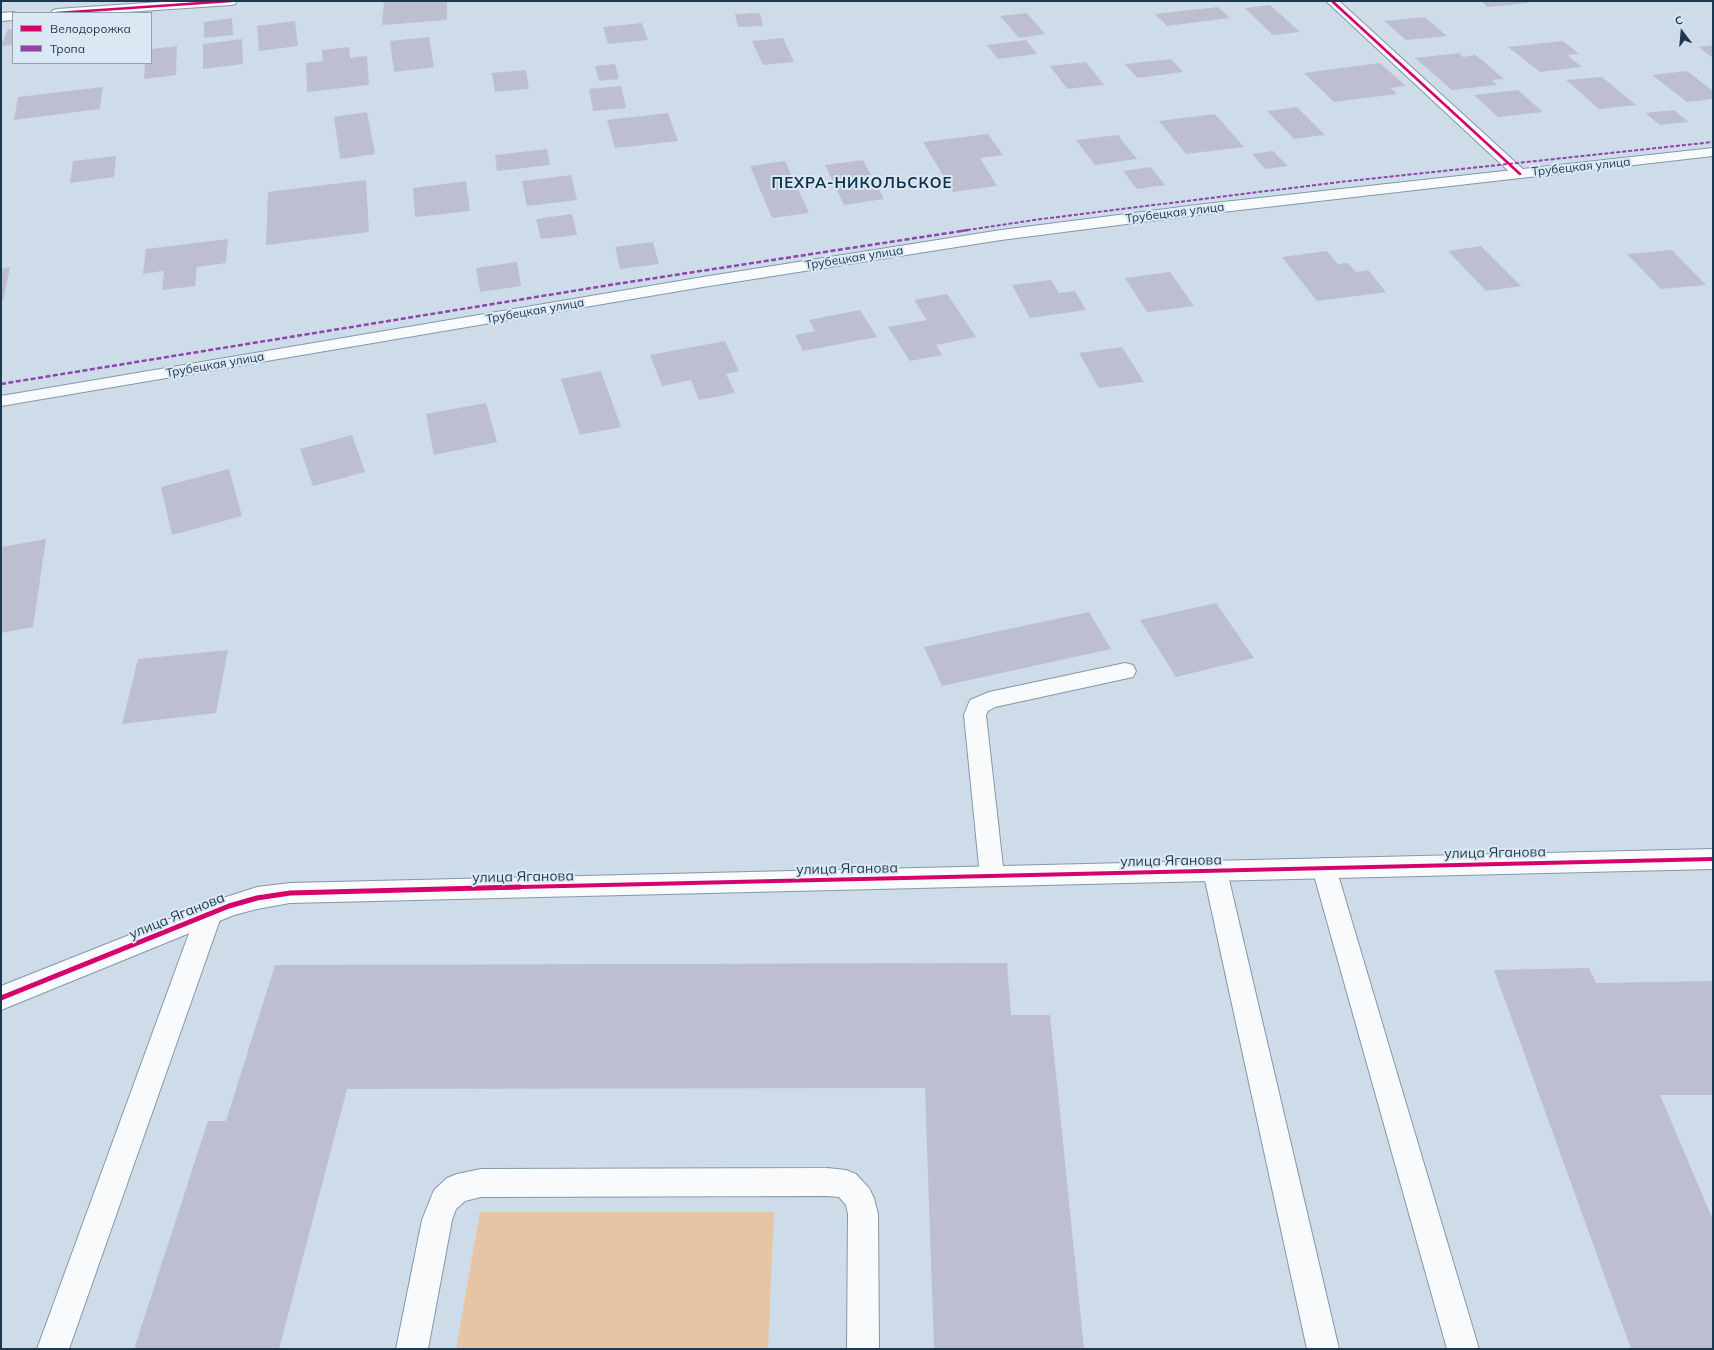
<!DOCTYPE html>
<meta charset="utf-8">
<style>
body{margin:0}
#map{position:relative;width:1714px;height:1350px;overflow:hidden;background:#cedce9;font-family:Mulish,sans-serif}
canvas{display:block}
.frame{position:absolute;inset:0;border:2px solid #1c384e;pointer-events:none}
.legend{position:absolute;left:12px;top:12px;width:140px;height:52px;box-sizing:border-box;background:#dbe8f4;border:1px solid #8fa2b2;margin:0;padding:5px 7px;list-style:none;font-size:12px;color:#1c384e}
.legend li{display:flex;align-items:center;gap:8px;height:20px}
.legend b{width:20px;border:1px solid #8fa2b2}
.north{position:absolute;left:1662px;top:12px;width:40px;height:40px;-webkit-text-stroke:3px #dbe8f4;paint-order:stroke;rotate:344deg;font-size:11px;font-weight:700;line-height:16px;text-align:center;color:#1c384e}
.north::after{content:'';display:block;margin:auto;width:14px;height:18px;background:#1c384e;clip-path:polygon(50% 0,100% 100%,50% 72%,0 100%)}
</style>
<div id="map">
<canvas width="1714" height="1350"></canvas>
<div class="frame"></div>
<ul class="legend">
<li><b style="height:5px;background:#d6006c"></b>Велодорожка</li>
<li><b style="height:5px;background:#8e44ad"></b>Тропа</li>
</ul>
<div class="north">С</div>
</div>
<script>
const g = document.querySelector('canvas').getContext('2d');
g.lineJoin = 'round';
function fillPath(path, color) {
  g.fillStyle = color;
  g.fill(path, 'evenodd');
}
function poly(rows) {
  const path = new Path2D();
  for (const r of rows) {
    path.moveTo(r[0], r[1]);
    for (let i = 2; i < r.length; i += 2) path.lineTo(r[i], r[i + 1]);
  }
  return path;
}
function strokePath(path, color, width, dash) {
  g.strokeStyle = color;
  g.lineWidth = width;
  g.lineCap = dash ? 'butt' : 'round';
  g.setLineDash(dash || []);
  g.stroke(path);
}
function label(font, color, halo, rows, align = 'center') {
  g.font = font + ' Mulish,sans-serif';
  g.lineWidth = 4;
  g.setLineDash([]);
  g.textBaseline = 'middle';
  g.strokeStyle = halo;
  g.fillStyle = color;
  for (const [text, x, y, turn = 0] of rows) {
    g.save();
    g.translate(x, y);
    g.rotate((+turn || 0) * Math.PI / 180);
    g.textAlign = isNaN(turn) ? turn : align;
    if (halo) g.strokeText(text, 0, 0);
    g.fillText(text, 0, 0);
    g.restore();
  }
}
fillPath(poly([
 [480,1212,774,1212,768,1349,456,1349]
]), '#e6c5a5');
fillPath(poly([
 [384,1,447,1,447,20,382,25],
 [1481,1,1527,1,1529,3,1488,7],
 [1270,5,1300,32,1273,35,1245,8],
 [1218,7,1230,18,1167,26,1155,14],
 [760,13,763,26,738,27,735,14],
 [1027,13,1045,34,1019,38,1000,16],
 [1425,17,1447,36,1406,40,1384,21],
 [232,18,233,35,204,38,204,22],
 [295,21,298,46,259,51,257,26],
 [642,23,648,40,608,44,603,27],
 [8,29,13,29,13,45,1,46],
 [429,37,434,67,394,72,390,41],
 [783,38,794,62,763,65,752,41],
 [242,39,243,64,203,69,203,44],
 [1026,40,1037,54,998,59,987,45],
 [1563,41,1579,54,1567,55,1582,67,1540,72,1508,47],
 [1713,45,1713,58,1698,47],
 [177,46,176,75,144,79,145,63,151,63,151,49],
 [349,47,350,58,367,56,369,85,307,92,306,63,323,61,322,50],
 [1459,53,1463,57,1476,55,1504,79,1492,80,1497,85,1452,90,1415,58],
 [1171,59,1183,72,1137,78,1125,64],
 [1086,62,1104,85,1067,89,1050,66],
 [1380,63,1406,86,1391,88,1397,94,1334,102,1304,73],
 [615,64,619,79,599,81,595,66],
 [526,70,529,89,495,92,492,73],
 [1687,71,1713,91,1713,99,1687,102,1652,75],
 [1602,77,1636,105,1599,109,1566,80],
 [621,86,626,108,593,111,589,89],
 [103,87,100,109,14,120,18,97],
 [1518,90,1543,112,1498,117,1474,95],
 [1297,107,1325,135,1294,139,1267,111],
 [1674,110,1689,122,1660,125,1645,113],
 [367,112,375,154,340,159,334,117],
 [668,113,678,141,615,148,607,120],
 [1215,114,1244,147,1186,154,1159,121],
 [988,134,1003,155,980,158,997,186,953,192,923,142],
 [1118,135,1137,159,1095,165,1076,140],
 [547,149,550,165,497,171,495,155],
 [1273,151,1288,166,1265,169,1252,154],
 [116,156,114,177,70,183,73,161],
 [863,160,884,199,844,205,825,165],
 [785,161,809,213,772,218,750,166],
 [1151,167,1165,185,1137,189,1123,171],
 [571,175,577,200,527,206,522,181],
 [366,180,369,232,266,245,268,192],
 [466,181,470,211,415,217,413,188],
 [572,214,577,235,541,239,536,219],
 [228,239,226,263,197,267,195,286,162,290,164,271,143,274,146,249],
 [653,242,659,264,620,269,615,247],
 [1481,246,1521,286,1486,291,1448,251],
 [1672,250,1706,285,1661,289,1627,254],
 [1327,251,1338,264,1348,263,1356,272,1368,270,1386,292,1317,301,1282,257],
 [517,262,521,286,480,292,476,268],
 [10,267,3,301,1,302,1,269],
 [1170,272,1194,306,1147,312,1125,278],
 [1051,280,1059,293,1075,291,1086,310,1030,318,1012,285],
 [947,294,976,337,936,345,942,355,910,361,888,327,927,320,914,300],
 [860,310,877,337,803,351,795,335,815,331,809,320],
 [725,341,739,371,726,374,735,393,699,400,691,380,662,386,650,355],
 [1122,347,1144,382,1099,388,1079,353],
 [601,371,621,427,580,435,561,379],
 [486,403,497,442,434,455,426,414],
 [352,435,365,472,313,486,300,449],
 [229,469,242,516,172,535,161,487],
 [46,539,33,627,1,633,1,547],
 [1216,603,1254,658,1176,677,1140,620],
 [1089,612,1111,649,942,686,924,647],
 [228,650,216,713,122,724,138,659],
 [1007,963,1011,1015,1050,1015,1084,1349,934,1349,925,1088,347,1089,279,1349,134,1349,208,1121,226,1121,275,965],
 [1589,968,1596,983,1713,981,1713,1095,1660,1095,1713,1220,1713,1349,1631,1349,1494,970]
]), '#bebed1');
const service = poly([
 [1125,663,1133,665,1136,671,1133,677,995,707,988,711,986,715,1004,876,1001,883,992,886,983,883,980,876,964,715,970,700,989,692,1125,663],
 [1324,858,1333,861,1336,868,1479,1349,1447,1349,1312,868,1315,861,1324,858],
 [1215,861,1224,864,1227,871,1339,1349,1307,1349,1203,871,1206,864,1215,861],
 [209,903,218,906,222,914,69,1349,37,1349,196,914,200,906,209,903],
 [827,1168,846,1170,856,1174,869,1188,874,1198,878,1214,879,1349,847,1349,848,1214,846,1205,839,1197,827,1196,481,1197,465,1201,456,1209,452,1220,428,1349,396,1349,422,1220,434,1190,447,1178,457,1174,481,1169,827,1168]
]);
const minor = poly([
 [176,1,237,1,235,4,231,5,112,13,51,13,53,10,57,9,176,1],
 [1326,1,1339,1,1525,171,1527,174,1525,177,1520,178,1515,177,1326,1],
 [13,12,16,13,13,13,13,20,1,21,1,13,13,12],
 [1713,849,1713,869,290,903,257,909,234,915,1,1010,1,986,220,899,257,887,290,883,1713,849]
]);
const secondary = poly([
 [1713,148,1713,156,1205,214,1001,240,703,287,1,406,1,396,703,277,1001,230,1205,204,1713,148]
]);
strokePath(service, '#8498a8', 2);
strokePath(minor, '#8498a8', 2);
strokePath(secondary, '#8498a8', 2);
fillPath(service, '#f8fafc');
fillPath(minor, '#f8fafc');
fillPath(secondary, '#f8fafc');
strokePath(poly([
 [961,231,1041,219,1340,182,1713,142]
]), '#8e44ad', 2, [4, 2]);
strokePath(poly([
 [1,384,616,284,968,230]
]), '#8e44ad', 2.5, [5, 2.5]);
strokePath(poly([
 [1332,1,1520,174],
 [57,13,231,1]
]), '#d6006c', 2.5);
strokePath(poly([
 [478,888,1713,859]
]), '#d6006c', 4);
strokePath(poly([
 [1,998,229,906,257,898,290,893,520,887]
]), '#d6006c', 5);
label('12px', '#1c384e', '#dbe8f4', [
 ["Трубецкая улица",1581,167,-6],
 ["Трубецкая улица",1175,213,-7],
 ["Трубецкая улица",854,258,-9],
 ["Трубецкая улица",535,311,-10],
 ["Трубецкая улица",215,365,-10]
]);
label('14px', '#1c384e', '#dbe8f4', [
 ["улица Яганова",1495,853,-1],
 ["улица Яганова",1171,861,-1],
 ["улица Яганова",847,869,-1],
 ["улица Яганова",523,877,-1],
 ["улица Яганова",177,916,-22]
]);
g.letterSpacing = '1px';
label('bold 15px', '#0d324c', '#dbe8f4', [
 ["ПЕХРА-НИКОЛЬСКОЕ",862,183]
]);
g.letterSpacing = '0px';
</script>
